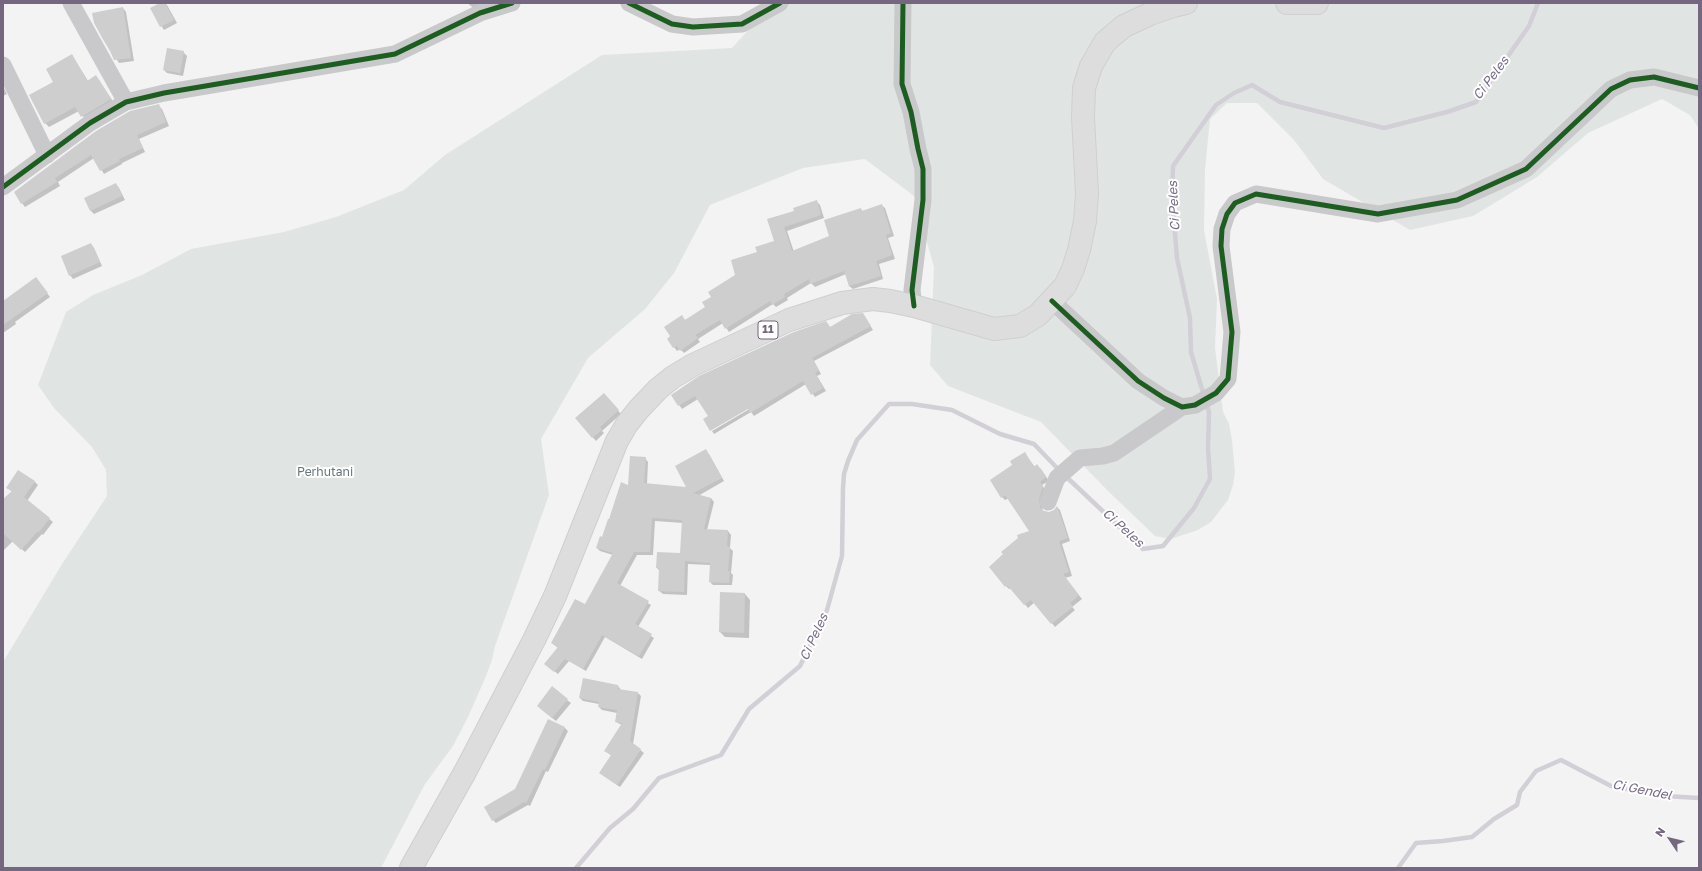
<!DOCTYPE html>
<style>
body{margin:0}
#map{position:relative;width:1702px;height:871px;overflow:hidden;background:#f2f3f2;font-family:"Golos Text",sans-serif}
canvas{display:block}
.frame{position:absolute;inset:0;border:4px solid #75677f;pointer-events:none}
.north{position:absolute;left:1650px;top:819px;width:40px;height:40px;-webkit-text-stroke:3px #fff;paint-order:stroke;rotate:305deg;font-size:11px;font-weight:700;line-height:16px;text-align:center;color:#75677f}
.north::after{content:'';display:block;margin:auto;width:14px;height:18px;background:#75677f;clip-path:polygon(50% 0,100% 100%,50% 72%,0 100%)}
</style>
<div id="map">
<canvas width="1702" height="871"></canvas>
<div class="frame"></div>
<div class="north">N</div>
</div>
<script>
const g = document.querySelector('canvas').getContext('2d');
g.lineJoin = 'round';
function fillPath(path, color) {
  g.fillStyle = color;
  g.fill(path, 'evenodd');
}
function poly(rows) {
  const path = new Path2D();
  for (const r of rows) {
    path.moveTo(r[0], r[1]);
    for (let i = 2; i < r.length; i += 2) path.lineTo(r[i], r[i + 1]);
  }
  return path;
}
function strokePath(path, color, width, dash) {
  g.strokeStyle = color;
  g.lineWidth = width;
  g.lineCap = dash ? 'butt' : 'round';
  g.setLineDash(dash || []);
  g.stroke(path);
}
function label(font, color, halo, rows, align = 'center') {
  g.font = font + ' "Golos Text",sans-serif';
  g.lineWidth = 4;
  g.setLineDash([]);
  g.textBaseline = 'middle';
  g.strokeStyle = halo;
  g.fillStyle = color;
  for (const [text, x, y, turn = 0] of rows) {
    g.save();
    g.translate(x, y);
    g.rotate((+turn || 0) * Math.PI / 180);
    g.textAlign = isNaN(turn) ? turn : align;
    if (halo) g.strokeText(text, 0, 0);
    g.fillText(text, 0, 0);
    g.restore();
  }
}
fillPath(poly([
 [773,3,1699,3,1699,129,1690,115,1662,99,1588,133,1537,177,1473,216,1410,230,1323,179,1294,140,1257,103,1227,103,1210,119,1205,170,1204,230,1217,299,1215,348,1223,412,1229,424,1232,440,1235,472,1233,485,1228,500,1211,522,1198,530,1171,539,1155,536,1107,490,1041,422,948,386,930,365,934,267,914,196,865,159,803,168,710,205,674,273,645,309,588,358,541,439,549,495,495,646,492,660,486,676,469,715,453,746,425,784,381,868,3,868,3,662,62,564,107,496,106,470,92,447,54,408,38,385,66,312,93,295,142,275,191,249,284,232,336,217,404,190,445,155,602,55,732,48]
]), '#e0e5e3');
fillPath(poly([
 [162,3,165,3,167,5,177,23,164,30,151,9],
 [467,3,481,3,475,9],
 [123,8,126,12,134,61,119,63,99,32],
 [183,52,187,56,183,76,167,73,164,70],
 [72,55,88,81,99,80,114,103,86,120,79,111,49,127,45,123,30,95,54,82],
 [3,86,7,94,3,96],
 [159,106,162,109,169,126,139,139,145,152,122,163,122,164,104,174,94,158,58,182,60,186,25,207,22,203,15,192],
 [116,184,119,188,125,200,94,214,91,211,85,199],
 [816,201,820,205,824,218,787,231,794,252,831,236,860,209,863,211,881,205,885,208,894,236,888,238,895,259,879,264,883,279,853,289,849,286,846,274,815,287,811,283,787,298,788,300,776,307,773,304,729,332,723,323,698,339,700,342,684,353,680,349,677,351,668,339,672,336,682,317,685,320,706,308,712,297,737,275,758,252,776,242,769,220,795,211],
 [91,244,94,248,102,266,73,279,70,275],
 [36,279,50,297,15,322,16,324,3,333,3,304],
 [863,314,873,330,814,361,821,374,817,376,826,391,815,397,806,384,754,416,751,412,714,434,712,431,753,407,709,417,698,399,682,409,672,395,826,322,831,328],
 [607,398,621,414,602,431,604,433,596,441,576,418],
 [1024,453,1035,467,1037,466,1041,469,1049,481,1042,485,1046,491,1041,503,1043,511,1049,513,1055,511,1057,507,1060,510,1070,541,1062,544,1072,576,1065,578,1082,599,1072,607,1075,610,1055,627,1035,602,1028,608,1011,588,1009,589,1006,586,1030,531,1009,498,1005,500,1002,497,1014,466],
 [709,454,724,481,698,496,711,498,714,502,707,530,728,531,731,535,730,548,733,551,731,573,733,575,732,585,713,585,710,582,710,565,688,564,687,595,663,594,659,591,660,571,657,568,681,554,683,523,655,521,653,555,637,555,620,586,651,605,638,627,654,638,642,659,605,637,586,671,569,661,558,674,549,667,558,648,552,643,585,606,613,555,600,551,597,548,629,486,645,458,648,462,647,484,688,488],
 [34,481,38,485,27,501,53,522,43,535,42,534,25,552,13,541,3,551,3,501,12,492,8,488],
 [721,593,745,594,750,600,749,638,725,637,720,632],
 [618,686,621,690,638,693,641,696,633,744,644,753,620,787,604,776,612,756,605,751,622,725,616,722,617,713,602,710,599,707,599,704,583,701,580,698],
 [567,700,571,703,556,721,541,709],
 [548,720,565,728,568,731,548,772,546,771,530,806,528,805,496,823,493,820,516,789]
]), '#0003');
strokePath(poly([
 [1204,396,1191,352,1190,318,1177,258,1172,197,1173,166,1216,105,1234,93,1252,85,1280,102,1384,128,1447,112,1476,102,1529,26,1538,3],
 [576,868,610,828,633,809,659,778,721,755,749,709,800,666,827,610,842,556,843,488,844,474,848,461,857,440,889,404,912,404,952,410,1000,434,1034,444,1058,469,1143,549,1163,546,1194,508,1210,479,1208,448,1209,412,1206,403],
 [1398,868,1416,843,1443,841,1472,837,1494,819,1517,805,1520,792,1536,771,1561,760,1611,786,1665,796,1699,798]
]), '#d2cfd7', 4.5);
fillPath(poly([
 [160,3,165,3,174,20,160,27,150,8],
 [123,7,131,58,114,60,110,51,101,36,100,32,99,32,94,23,92,13],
 [167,48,184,51,180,73,163,70],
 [72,54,87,81,96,75,111,99,81,117,75,107,44,124,29,95,53,82,46,69],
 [159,104,166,122,137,135,143,148,119,159,120,161,100,171,91,155,55,178,57,182,21,204,14,192,96,131,130,111],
 [116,183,122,196,90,211,84,198],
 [817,200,821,215,784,227,792,251,829,236,824,220,861,208,862,211,882,204,891,233,886,235,892,255,876,261,881,276,849,286,844,271,810,284,809,279,784,294,785,297,772,305,770,301,725,329,720,320,695,335,698,338,680,351,677,346,673,348,667,339,670,336,664,327,682,315,685,320,705,307,702,302,711,297,708,292,735,275,731,260,757,252,755,247,774,241,767,219,794,211,793,208],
 [91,243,100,262,69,276,61,256],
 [36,277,48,293,3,325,3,301],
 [863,313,871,326,812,358,819,370,815,373,823,388,811,395,803,381,750,413,748,409,710,431,703,419,708,416,695,396,678,406,671,395,699,376,794,332,826,321,830,327,852,314],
 [604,393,619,410,600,427,602,430,592,438,575,418],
 [706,449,722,478,693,493,711,498,704,529,728,530,727,546,730,547,728,571,730,571,729,583,709,582,710,563,685,561,684,592,658,591,659,568,656,568,657,552,680,553,682,520,652,518,650,552,634,552,617,583,649,601,635,624,652,634,639,656,602,635,583,669,565,659,554,672,544,664,558,647,551,643,575,599,585,604,613,553,596,548,600,536,602,537,608,519,609,519,621,482,628,485,630,456,646,457,644,483,686,487,675,466],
 [1025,452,1034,467,1037,464,1046,477,1040,482,1043,486,1039,499,1040,508,1044,511,1049,512,1054,510,1057,506,1068,538,1059,541,1069,572,1063,574,1079,595,1070,603,1073,607,1051,624,1031,600,1024,605,1007,585,1005,587,989,567,1003,554,1001,552,1018,538,1017,535,1029,531,1005,495,1001,498,990,480,1012,465,1010,461],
 [18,470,35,481,24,497,50,518,39,532,38,531,21,550,3,533,3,499,12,491,6,488],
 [720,592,745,593,744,633,719,632],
 [583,678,618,685,618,689,638,692,630,741,641,749,617,785,599,773,611,755,604,751,622,723,615,722,617,710,598,707,599,702,579,698],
 [552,686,568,699,552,718,537,706],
 [548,719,565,727,545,770,543,769,526,803,524,802,492,821,484,807,515,789]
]), '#cececf');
const trunk = poly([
 [1287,3,1317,3],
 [411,868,465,772,534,640,555,596,617,441,627,424,639,409,658,389,673,377,693,365,789,320,842,303,873,299,890,301,914,306,994,329,1020,326,1038,315,1065,286,1073,269,1079,250,1085,221,1087,193,1083,117,1084,88,1091,66,1105,42,1124,26,1150,14,1173,6,1186,3]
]);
strokePath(trunk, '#cfcfd0', 24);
strokePath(poly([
 [71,3,126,102],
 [629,3,672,24,693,27,742,24,780,3],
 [903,3,902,84,911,112,918,149,923,169,923,200,912,290,914,306],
 [3,65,47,155],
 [3,187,90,123,126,102,164,93,395,54,480,13,512,3],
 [1052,301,1138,381,1164,398,1182,407,1195,405,1216,393,1228,379,1232,332,1221,246,1222,229,1227,214,1235,203,1256,194,1378,214,1457,200,1526,169,1611,89,1630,80,1654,77,1699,88],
 [1048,502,1057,478,1080,458,1103,456,1114,453,1182,407]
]), '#c9c8ca', 17);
strokePath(trunk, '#deddde', 22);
strokePath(poly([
 [629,3,672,24,693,27,742,24,780,3],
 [903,3,902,84,911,112,918,149,923,169,923,200,912,290,914,306],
 [3,187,90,123,126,102,164,93,395,54,480,13,512,3],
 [1052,301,1138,381,1164,398,1182,407,1195,405,1216,393,1228,379,1232,332,1221,246,1222,229,1227,214,1235,203,1256,194,1378,214,1457,200,1526,169,1611,89,1630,80,1654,77,1699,88]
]), '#1b5e20', 5);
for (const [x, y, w] of [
 [768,330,20]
]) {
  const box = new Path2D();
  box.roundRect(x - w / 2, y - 9, w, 18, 3);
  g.fillStyle = '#fff';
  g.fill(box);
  strokePath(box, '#75677f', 1);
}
label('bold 11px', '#75677f', null, [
 ["11",768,330]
]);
label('12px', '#657776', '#fff', [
 ["Perhutani",325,472]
]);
label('italic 13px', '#786d89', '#fff', [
 ["Ci Peles",1491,78,-53],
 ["Ci Peles",1174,206,-93],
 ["Ci Peles",1123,528,42],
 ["Ci Peles",814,637,-65],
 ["Ci Gendel",1642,790,11]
]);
</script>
